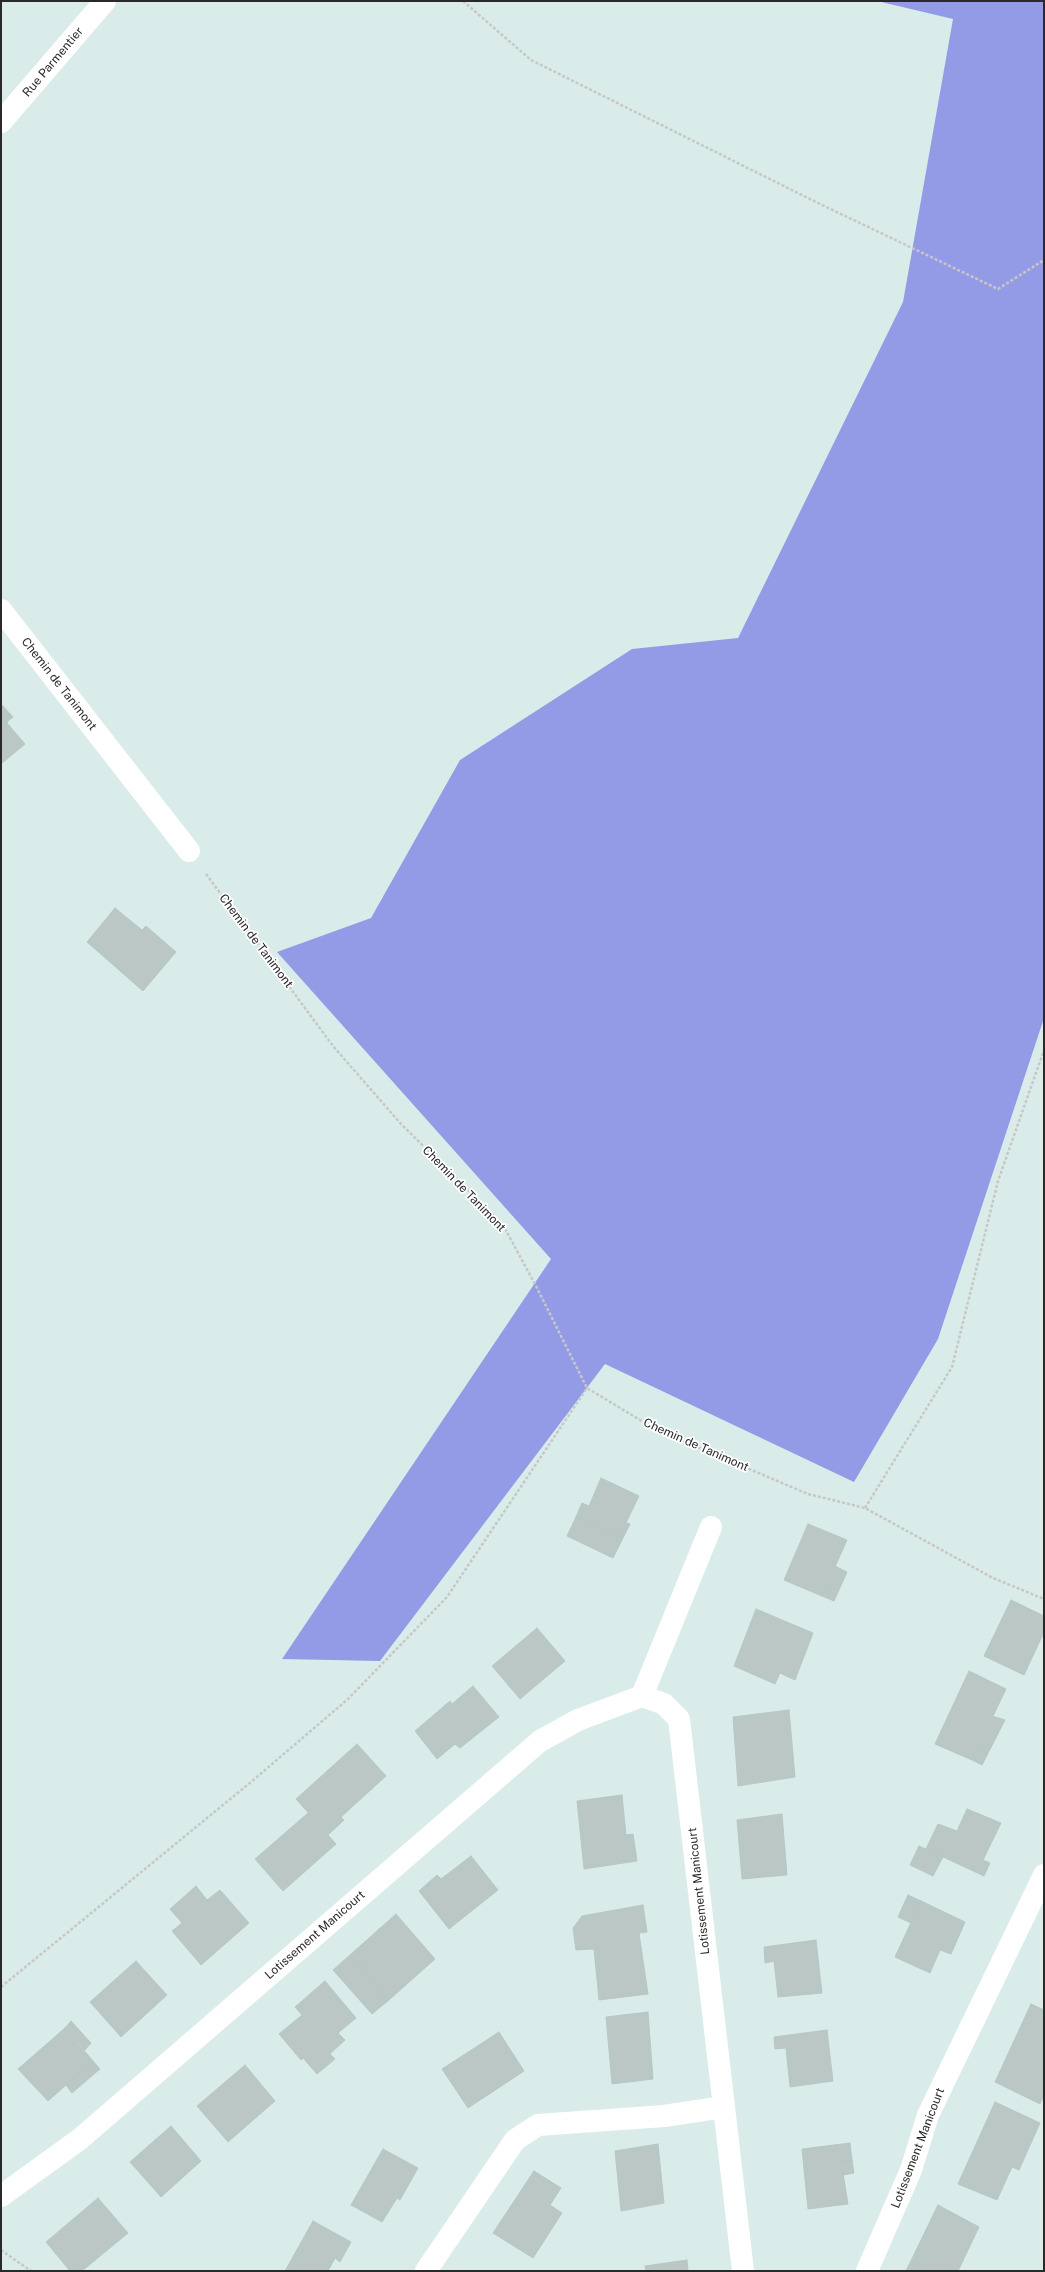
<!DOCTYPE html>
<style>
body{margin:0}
#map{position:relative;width:1045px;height:2272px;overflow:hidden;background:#daece9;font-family:"Public Sans",sans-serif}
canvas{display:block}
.frame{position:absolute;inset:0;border:2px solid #292929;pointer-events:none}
</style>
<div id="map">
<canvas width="1045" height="2272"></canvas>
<div class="frame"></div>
</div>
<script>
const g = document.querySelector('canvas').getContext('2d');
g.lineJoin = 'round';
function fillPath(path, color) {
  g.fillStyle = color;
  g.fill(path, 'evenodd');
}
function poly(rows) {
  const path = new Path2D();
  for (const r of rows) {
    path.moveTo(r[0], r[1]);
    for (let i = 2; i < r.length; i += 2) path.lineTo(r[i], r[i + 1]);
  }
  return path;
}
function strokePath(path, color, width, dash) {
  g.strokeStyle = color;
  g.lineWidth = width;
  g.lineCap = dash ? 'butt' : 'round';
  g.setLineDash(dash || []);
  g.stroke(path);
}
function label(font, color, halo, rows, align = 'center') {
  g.font = font + ' "Public Sans",sans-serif';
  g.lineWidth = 3.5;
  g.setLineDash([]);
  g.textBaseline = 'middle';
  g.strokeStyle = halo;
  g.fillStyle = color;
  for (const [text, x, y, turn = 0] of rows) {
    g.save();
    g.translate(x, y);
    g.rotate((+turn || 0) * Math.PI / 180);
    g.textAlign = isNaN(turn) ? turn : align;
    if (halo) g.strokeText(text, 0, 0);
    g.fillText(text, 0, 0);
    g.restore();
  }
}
fillPath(poly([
 [877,1,1044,1,1044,1018,938,1339,854,1482,605,1364,380,1661,282,1659,551,1259,277,952,371,918,460,760,632,649,738,638,903,302,953,19]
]), '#949be6');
const building = poly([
 [1,704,13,717,8,721,1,710,1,704],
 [1,710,8,721,7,723,25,744,1,764,1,710],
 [115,908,142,930,146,926,176,952,143,991,87,942,115,908],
 [601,1478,639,1496,626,1523,630,1524,623,1538,576,1517,582,1503,589,1506,601,1478],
 [576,1517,623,1538,613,1558,567,1536,576,1517],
 [808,1524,847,1540,822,1596,784,1580,808,1524],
 [835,1566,847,1572,834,1601,822,1596,835,1566],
 [1011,1600,1044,1616,1044,1632,1024,1675,984,1656,1011,1600],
 [756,1609,813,1633,795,1680,780,1673,775,1684,734,1666,756,1609],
 [537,1628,565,1661,520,1699,492,1666,537,1628],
 [969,1671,1006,1689,972,1760,935,1744,969,1671],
 [473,1686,499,1717,460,1748,455,1744,437,1759,415,1731,450,1701,452,1704,473,1686],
 [789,1710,795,1777,738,1786,733,1717,789,1710],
 [992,1716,1005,1720,982,1765,972,1760,992,1716],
 [357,1744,386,1776,341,1817,344,1820,328,1835,296,1799,357,1744],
 [622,1795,626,1835,633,1834,637,1861,584,1869,577,1801,622,1795],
 [967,1809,1001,1823,983,1860,990,1863,984,1876,926,1849,938,1824,957,1831,967,1809],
 [308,1813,336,1844,283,1891,255,1859,308,1813],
 [782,1814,787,1875,742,1879,737,1820,782,1814],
 [919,1846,943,1857,933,1876,910,1865,919,1846],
 [471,1856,498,1890,449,1929,419,1891,437,1875,441,1879,471,1856],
 [196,1886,207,1900,220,1890,249,1923,201,1965,172,1931,182,1923,170,1909,196,1886],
 [908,1895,921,1901,911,1923,898,1917,908,1895],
 [921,1901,965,1922,951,1954,940,1950,930,1973,895,1957,921,1901],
 [643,1905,647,1932,639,1933,648,1994,599,2000,594,1949,576,1950,573,1928,582,1916,643,1905],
 [396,1914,435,1959,389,2000,350,1955,396,1914],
 [816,1940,822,1993,778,1997,774,1961,765,1963,764,1947,816,1940],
 [350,1955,389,2000,372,2014,333,1970,350,1955],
 [136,1961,167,1995,121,2037,90,2002,136,1961],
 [325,1981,356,2018,338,2033,345,2040,330,2054,335,2059,317,2074,303,2058,301,2060,279,2034,302,2015,295,2007,325,1981],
 [1031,2004,1044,2010,1044,2095,1040,2104,995,2082,1031,2004],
 [648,2012,653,2079,612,2084,606,2017,648,2012],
 [71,2021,91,2043,85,2050,65,2028,71,2021],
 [65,2028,93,2061,48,2101,18,2069,65,2028],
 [827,2030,833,2081,790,2087,786,2048,775,2049,774,2037,827,2030],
 [499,2032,524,2071,468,2108,442,2069,499,2032],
 [93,2061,100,2069,72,2093,66,2085,93,2061],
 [245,2065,275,2101,228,2142,197,2106,245,2065],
 [995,2102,1040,2123,1019,2170,1012,2167,997,2200,958,2184,995,2102],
 [171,2126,201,2161,161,2197,130,2162,171,2126],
 [850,2143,852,2160,841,2161,848,2204,808,2209,802,2149,850,2143],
 [658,2144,664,2203,621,2211,615,2151,658,2144],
 [383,2149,418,2168,400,2200,397,2198,382,2222,351,2205,383,2149],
 [852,2160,854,2173,843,2175,841,2161,852,2160],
 [534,2171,561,2188,550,2205,562,2213,533,2258,493,2233,534,2171],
 [98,2198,128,2233,82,2271,70,2271,46,2242,98,2198],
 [938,2205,979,2227,958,2271,906,2271,938,2205],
 [313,2221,351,2242,340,2262,335,2258,328,2271,285,2271,313,2221],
 [687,2260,688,2271,646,2271,645,2266,687,2260]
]);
fillPath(building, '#bac7c5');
strokePath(building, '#b4c8c6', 1);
strokePath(poly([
 [463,1,531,60,820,204,998,289,1044,260],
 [206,874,333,1046,401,1124,503,1225,536,1286,587,1388,655,1429,808,1494,865,1508,993,1578,1044,1599],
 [865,1508,952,1367,998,1181,1044,1050],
 [1,1987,251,1782,348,1699,447,1597,587,1388],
 [1,2250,31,2271]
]), '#c7c7c7', 2.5, [3, 2]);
strokePath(poly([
 [1,122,105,1],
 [1,610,189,851],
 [642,1696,711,1527],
 [1,2196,80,2139,540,1741,578,1720,642,1696,664,1704,679,1719,743,2271],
 [426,2271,515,2140,538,2125,664,2116,724,2107],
 [867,2271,911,2170,928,2115,1044,1875]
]), '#fff', 22);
label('12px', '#292929', '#fff', [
 ["Rue Parmentier",53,62,-50],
 ["Chemin de Tanimont",59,684,52],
 ["Chemin de Tanimont",256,941,53],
 ["Chemin de Tanimont",464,1189,46],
 ["Chemin de Tanimont",696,1445,24],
 ["Lotissement Manicourt",699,1891,-96],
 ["Lotissement Manicourt",315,1935,-41],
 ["Lotissement Manicourt",918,2148,-69]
]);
</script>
